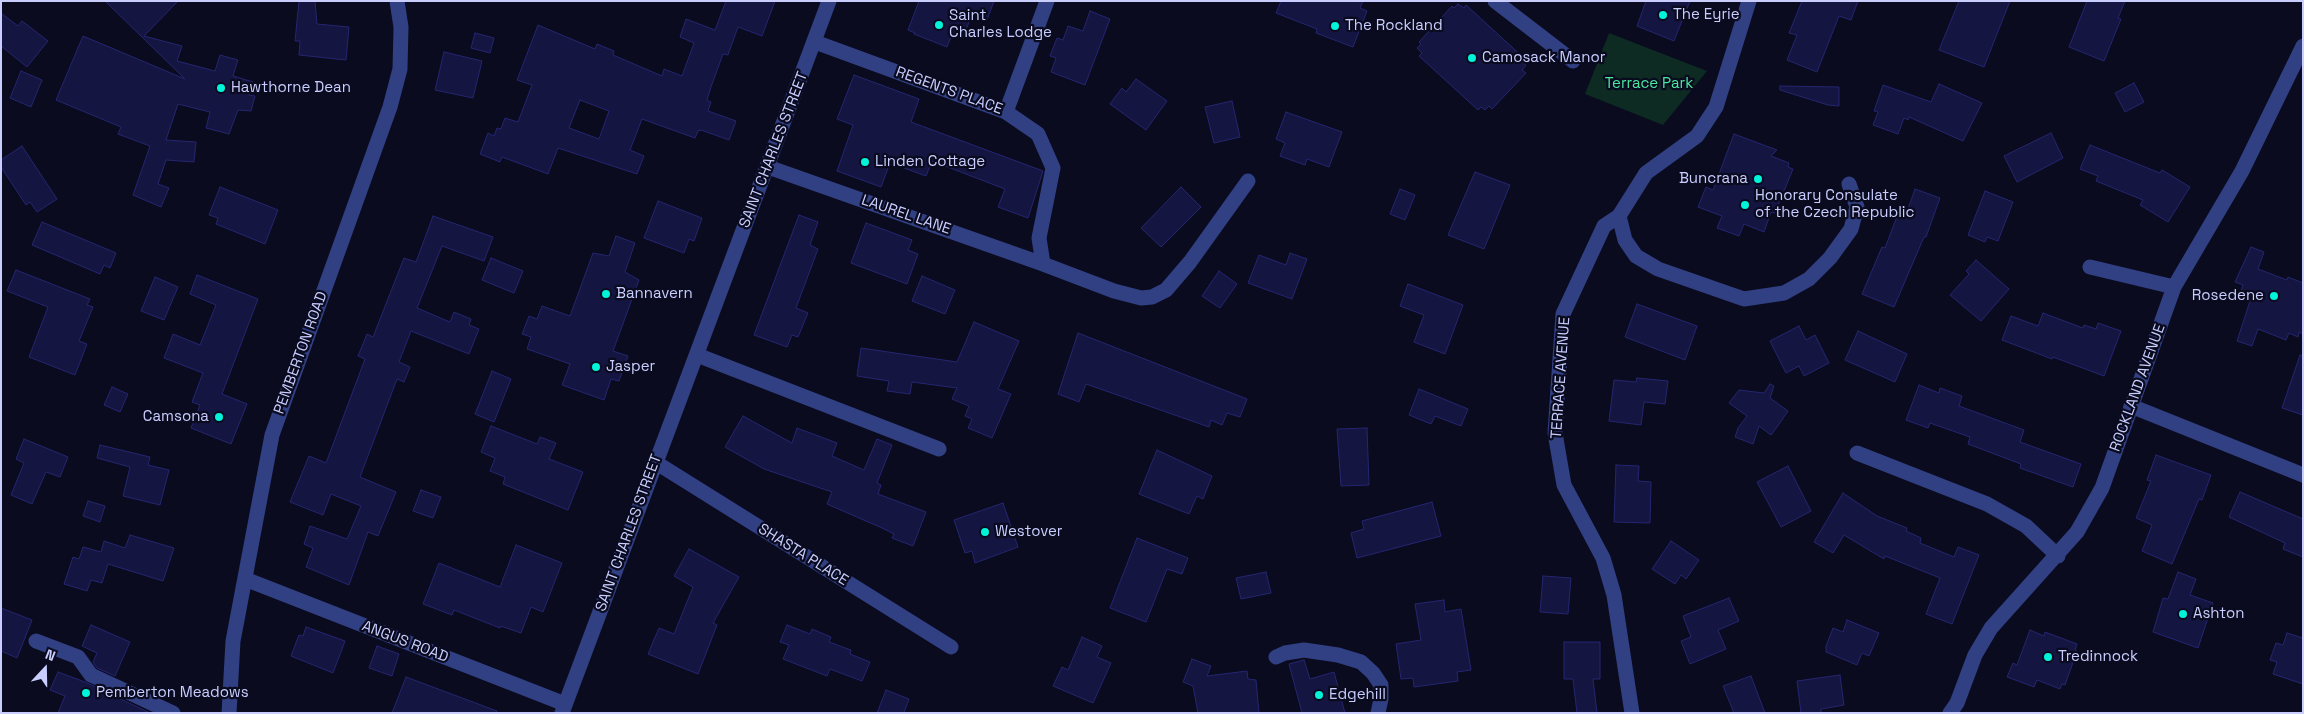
<!DOCTYPE html>
<style>
body{margin:0}
#map{position:relative;width:2304px;height:714px;overflow:hidden;background:#0a0b1f;font-family:"Space Grotesk",sans-serif}
canvas{display:block}
.frame{position:absolute;inset:0;border:2px solid #c9ceff;pointer-events:none}
.north{position:absolute;left:20px;top:644px;width:50px;height:50px;-webkit-text-stroke:4px #0a0b1f;paint-order:stroke;rotate:21deg;font-size:14px;font-weight:700;line-height:20px;text-align:center;color:#c9ceff}
.north::after{content:'';display:block;margin:auto;width:18px;height:22px;background:#c9ceff;clip-path:polygon(50% 0,100% 100%,50% 72%,0 100%)}
</style>
<div id="map">
<canvas width="2304" height="714"></canvas>
<div class="frame"></div>
<div class="north">N</div>
</div>
<script>
const g = document.querySelector('canvas').getContext('2d');
g.lineJoin = 'round';
function fillPath(path, color) {
  g.fillStyle = color;
  g.fill(path, 'evenodd');
}
function poly(rows) {
  const path = new Path2D();
  for (const r of rows) {
    path.moveTo(r[0], r[1]);
    for (let i = 2; i < r.length; i += 2) path.lineTo(r[i], r[i + 1]);
  }
  return path;
}
function strokePath(path, color, width, dash) {
  g.strokeStyle = color;
  g.lineWidth = width;
  g.lineCap = dash ? 'butt' : 'round';
  g.setLineDash(dash || []);
  g.stroke(path);
}
function label(font, color, halo, rows, align = 'center') {
  g.font = font + ' "Space Grotesk",sans-serif';
  g.lineWidth = 4.5;
  g.setLineDash([]);
  g.textBaseline = 'middle';
  g.strokeStyle = halo;
  g.fillStyle = color;
  for (const [text, x, y, turn = 0] of rows) {
    g.save();
    g.translate(x, y);
    g.rotate((+turn || 0) * Math.PI / 180);
    g.textAlign = isNaN(turn) ? turn : align;
    if (halo) g.strokeText(text, 0, 0);
    g.fillText(text, 0, 0);
    g.restore();
  }
}
fillPath(poly([
 [1609,33,1707,71,1663,125,1585,94]
]), '#0d2a23');
const building = poly([
 [105,1,178,1,144,36,182,46,177,61,215,71,220,55,238,60,233,76,253,82,249,95,255,96,251,111,238,110,229,134,206,128,210,112,178,104,166,140,196,142,194,162,166,160,158,184,169,188,161,207,133,195,150,146,118,134,121,127,56,100,83,36,185,79,105,1],
 [299,1,315,1,317,24,349,27,346,60,299,55,300,41,295,41,299,1],
 [726,1,775,1,762,36,738,27,728,55,723,54,711,87,707,100,711,102,708,111,736,121,729,140,701,130,698,131,695,138,642,119,630,150,644,156,637,174,558,148,548,174,502,157,500,162,480,154,488,133,494,136,497,128,501,129,505,118,518,122,532,85,517,80,538,25,595,49,597,44,614,51,613,55,662,76,664,69,682,76,694,43,680,37,686,19,715,30,726,1],
 [580,100,609,111,599,139,569,128,580,100],
 [919,1,994,1,987,20,972,14,963,38,952,34,947,47,914,34,915,33,908,30,919,1],
 [1281,1,1363,1,1360,8,1367,11,1353,47,1316,33,1317,29,1276,13,1281,1],
 [1646,1,1690,1,1674,41,1637,26,1646,1],
 [1802,1,1858,1,1851,20,1839,16,1817,72,1787,60,1797,35,1789,33,1802,1],
 [1959,1,2010,1,1984,67,1939,50,1959,1],
 [2087,1,2125,1,2118,18,2121,19,2104,61,2069,47,2087,1],
 [1458,4,1464,8,1466,5,1525,59,1522,62,1526,65,1522,70,1526,73,1492,109,1489,106,1485,110,1481,107,1478,110,1419,56,1422,53,1417,48,1421,44,1419,42,1452,6,1454,8,1458,4],
 [1090,11,1110,19,1085,85,1051,72,1056,58,1050,56,1057,38,1063,40,1068,26,1083,31,1090,11],
 [1,13,18,26,22,21,48,41,27,67,1,46,1,13],
 [475,33,494,38,490,53,471,48,475,33],
 [444,52,482,61,473,98,435,90,444,52],
 [21,71,42,80,31,107,10,98,21,71],
 [854,75,919,99,911,122,1043,171,1028,218,998,207,1005,189,932,161,926,176,890,163,881,187,837,171,853,125,837,119,854,75],
 [1136,79,1167,101,1146,130,1110,104,1122,88,1126,92,1136,79],
 [2134,83,2144,102,2125,112,2115,93,2134,83],
 [1939,84,1982,103,1963,141,1909,117,1908,120,1904,118,1898,134,1873,125,1878,112,1874,111,1883,85,1931,102,1939,84],
 [1780,86,1839,87,1839,106,1828,105,1780,90,1780,86],
 [1232,101,1240,137,1214,143,1205,107,1232,101],
 [1286,112,1342,132,1329,167,1307,159,1305,165,1280,156,1285,143,1276,139,1286,112],
 [2051,133,2063,158,2017,182,2004,156,2051,133],
 [1734,134,1777,150,1771,156,1789,163,1788,167,1793,169,1775,213,1771,212,1764,232,1744,224,1739,236,1717,228,1722,216,1698,207,1706,187,1713,190,1734,134],
 [2090,145,2160,173,2162,170,2190,187,2168,222,2140,205,2143,200,2096,181,2098,176,2080,169,2090,145],
 [22,146,57,199,37,212,30,202,26,205,1,167,1,160,22,146],
 [1475,172,1510,185,1484,249,1448,235,1475,172],
 [220,187,278,210,265,244,216,224,218,218,209,215,220,187],
 [1181,187,1201,207,1161,247,1141,228,1181,187],
 [1400,189,1415,195,1405,220,1390,214,1400,189],
 [1915,189,1940,198,1926,237,1924,237,1894,307,1862,294,1882,247,1885,248,1901,206,1908,209,1915,189],
 [1985,191,2013,202,1998,241,1987,237,1985,242,1968,235,1985,191],
 [658,201,702,218,694,241,689,239,684,253,644,238,658,201],
 [799,215,818,222,810,245,818,249,796,308,808,313,798,337,792,335,787,347,754,335,799,215],
 [433,216,493,237,484,261,442,246,417,308,450,322,454,312,471,319,469,325,479,329,469,354,411,331,399,362,410,367,404,382,397,379,360,477,396,492,378,536,368,532,349,585,306,567,313,548,304,544,310,526,347,539,361,506,331,494,323,515,290,502,309,456,326,463,365,359,358,356,367,334,373,337,404,258,416,262,433,216],
 [42,222,116,253,110,268,104,265,100,274,32,245,42,222],
 [866,223,912,240,908,250,918,254,907,284,851,263,866,223],
 [616,236,635,243,625,272,639,280,613,351,628,356,619,381,611,379,604,400,562,385,570,364,527,349,531,337,522,334,529,316,537,319,542,306,570,316,593,253,609,256,616,236],
 [2251,247,2264,252,2258,269,2287,280,2288,277,2303,283,2303,334,2299,332,2298,337,2289,333,2286,340,2258,329,2252,346,2237,341,2251,298,2240,294,2243,285,2235,282,2251,247],
 [1290,253,1307,259,1292,299,1248,283,1259,255,1286,265,1290,253],
 [491,258,523,271,514,293,482,280,491,258],
 [1976,260,2009,289,1981,321,1950,295,1969,274,1966,271,1976,260],
 [16,270,90,299,87,305,93,307,79,341,87,344,75,375,29,357,48,307,7,291,16,270],
 [1219,271,1237,284,1220,308,1202,296,1219,271],
 [197,275,258,299,222,394,247,404,231,444,191,428,200,405,192,402,203,373,164,358,173,334,200,345,216,305,190,294,197,275],
 [922,276,955,290,945,314,912,301,922,276],
 [155,277,178,287,164,320,141,311,155,277],
 [1408,284,1463,305,1445,354,1414,342,1424,315,1400,306,1408,284],
 [1637,304,1697,326,1685,360,1625,337,1637,304],
 [2043,313,2083,328,2084,325,2096,329,2098,323,2121,331,2104,376,2053,357,2052,359,2002,340,2011,316,2038,326,2043,313],
 [974,322,1019,341,998,389,1011,394,992,438,968,428,972,419,965,416,969,406,952,399,957,388,912,382,910,394,887,391,889,381,857,376,861,348,957,362,974,322],
 [1799,326,1806,340,1815,335,1829,363,1804,376,1799,366,1786,373,1770,341,1799,326],
 [1858,331,1907,354,1895,382,1845,360,1858,331],
 [1078,333,1247,399,1240,417,1227,413,1222,425,1211,420,1209,427,1086,384,1079,402,1058,394,1078,333],
 [2300,355,2303,356,2303,415,2282,408,2300,355],
 [492,371,511,379,494,422,475,414,492,371],
 [1637,378,1668,381,1665,404,1644,402,1641,425,1609,421,1614,380,1636,382,1637,378],
 [1770,384,1774,386,1770,398,1788,411,1777,427,1771,435,1759,426,1753,444,1735,437,1738,428,1747,416,1729,403,1739,390,1764,393,1770,384],
 [1919,385,1939,393,1940,388,1962,396,1959,406,2024,430,2020,442,2081,464,2073,487,2020,468,2021,464,1968,444,1970,437,1930,423,1928,428,1906,420,1919,385],
 [112,387,128,394,120,412,104,405,112,387],
 [1419,389,1468,409,1461,426,1435,416,1431,424,1409,415,1419,389],
 [743,416,792,443,797,428,837,443,832,456,864,470,877,439,892,445,877,483,881,485,878,494,926,512,913,546,892,538,894,534,882,528,827,504,832,492,764,469,725,447,743,416],
 [491,426,537,444,540,437,556,443,549,459,583,472,568,510,503,484,505,477,490,471,495,458,481,452,491,426],
 [1367,428,1369,485,1341,486,1337,429,1367,428],
 [24,439,68,457,60,477,46,472,32,504,11,495,24,463,16,459,24,439],
 [100,445,150,457,148,465,169,470,160,505,123,496,130,467,97,458,100,445],
 [1157,450,1212,476,1203,499,1197,496,1189,514,1139,494,1157,450],
 [2156,455,2211,475,2202,500,2199,499,2172,564,2142,551,2152,525,2136,518,2151,481,2147,480,2156,455],
 [1616,465,1639,466,1638,481,1651,482,1650,523,1614,522,1616,465],
 [1788,466,1811,511,1781,527,1757,482,1788,466],
 [421,490,441,497,433,518,413,511,421,490],
 [2240,492,2303,519,2303,557,2283,549,2285,543,2229,517,2240,492],
 [1843,493,1877,516,1907,528,1906,531,1921,538,1920,543,1954,557,1958,547,1979,555,1952,624,1926,614,1940,578,1885,556,1884,559,1844,535,1833,553,1814,542,1843,493],
 [88,501,105,506,100,522,83,516,88,501],
 [1432,502,1441,536,1357,558,1351,533,1364,529,1362,521,1432,502],
 [1003,503,1018,547,975,563,972,551,965,553,954,520,1003,503],
 [130,535,174,548,163,581,108,564,102,583,91,580,87,591,64,584,73,557,79,559,83,547,101,552,104,541,125,548,130,535],
 [1137,538,1188,558,1182,574,1167,569,1146,622,1110,608,1137,538],
 [1671,541,1699,560,1686,579,1681,575,1675,584,1652,569,1671,541],
 [516,545,562,563,543,612,531,607,521,633,501,626,500,628,454,610,452,615,423,604,439,563,500,587,516,545],
 [689,549,739,577,713,623,717,625,698,674,648,654,659,628,674,634,693,587,674,576,689,549],
 [1266,572,1271,593,1241,599,1236,578,1266,572],
 [2178,572,2196,579,2190,595,2213,603,2198,648,2153,632,2163,598,2168,599,2178,572],
 [1543,576,1571,578,1568,614,1540,612,1543,576],
 [1729,598,1739,621,1718,630,1726,649,1690,664,1681,641,1691,637,1683,616,1729,598],
 [1444,600,1445,612,1461,609,1471,670,1457,672,1458,681,1414,687,1413,678,1401,679,1396,644,1421,640,1415,604,1444,600],
 [1,608,32,620,17,658,1,651,1,608],
 [1847,620,1879,633,1869,656,1862,653,1857,665,1826,652,1826,646,1833,628,1843,632,1847,620],
 [91,625,130,642,115,676,97,668,93,662,97,653,82,646,91,625],
 [787,625,810,634,812,629,831,637,829,642,851,650,850,654,870,662,862,681,830,669,827,676,783,659,789,645,780,642,787,625],
 [306,627,345,641,333,673,291,656,299,635,303,636,306,627],
 [2030,630,2044,636,2045,632,2077,644,2075,650,2077,651,2065,685,2062,684,2060,689,2037,680,2034,687,2007,677,2013,663,2017,665,2030,630],
 [2287,633,2303,638,2303,684,2273,674,2277,662,2270,660,2276,643,2283,645,2287,633],
 [1082,637,1102,646,1097,657,1111,663,1093,703,1053,686,1062,667,1068,670,1082,637],
 [1564,642,1600,642,1600,679,1593,679,1597,713,1577,713,1573,679,1564,679,1564,642],
 [377,646,399,654,392,676,369,668,377,646],
 [1192,659,1211,666,1207,676,1247,671,1248,679,1256,680,1259,713,1198,713,1193,686,1183,682,1192,659],
 [1304,660,1310,679,1334,672,1345,713,1302,713,1289,664,1304,660],
 [58,672,85,682,150,713,58,713,65,696,50,690,58,672],
 [1840,675,1844,705,1821,709,1821,713,1801,713,1797,681,1840,675],
 [1751,676,1765,713,1734,713,1723,686,1751,676],
 [406,677,497,711,496,713,392,713,406,677],
 [886,690,909,699,904,713,877,713,886,690]
]);
fillPath(building, '#151542');
strokePath(building, '#252670', 1);
strokePath(poly([
 [1495,1,1573,61],
 [815,42,1006,112,1038,134,1053,168,1039,238,1043,264,1114,291,1141,298,1152,297,1166,290,1190,262,1248,181],
 [1006,112,1047,1],
 [768,167,1043,264],
 [1619,216,1625,240,1636,256,1658,269,1744,299,1784,293,1809,279,1830,258,1851,229,1857,207,1849,184],
 [2090,267,2174,287],
 [697,355,939,449],
 [2131,406,2303,475],
 [1857,453,1987,504,2026,526,2058,556],
 [655,462,951,647],
 [245,579,565,704],
 [36,641,78,657,91,675,173,713],
 [1276,657,1285,653,1304,650,1338,655,1361,662,1373,673,1381,685,1381,699,1378,713],
 [229,713,233,641,272,435,390,107,400,69,401,27,397,1],
 [562,713,829,1],
 [1632,713,1614,595,1603,558,1564,485,1555,433,1563,314,1604,226,1619,216,1646,173,1697,136,1716,107,1749,1],
 [1950,713,1957,703,1975,655,1991,628,2077,532,2102,488,2174,287,2242,171,2303,46]
]), '#313f83', 15);
for (const [x, y, r, color] of [
 [1663,15,5,"#00f4d9"],
 [939,25,5,"#00f4d9"],
 [1335,26,5,"#00f4d9"],
 [1472,58,5,"#00f4d9"],
 [221,88,5,"#00f4d9"],
 [865,162,5,"#00f4d9"],
 [1758,179,5,"#00f4d9"],
 [1745,205,5,"#00f4d9"],
 [606,294,5,"#00f4d9"],
 [2274,296,5,"#00f4d9"],
 [596,367,5,"#00f4d9"],
 [219,417,5,"#00f4d9"],
 [985,532,5,"#00f4d9"],
 [2183,614,5,"#00f4d9"],
 [2048,657,5,"#00f4d9"],
 [86,693,5,"#00f4d9"],
 [1319,695,5,"#00f4d9"]
]) {
  const dot = new Path2D();
  dot.arc(x, y, r, 0, 2 * Math.PI);
  g.fillStyle = color;
  g.fill(dot);
  strokePath(dot, '#0a0b1f', 2);
}
label('15px', '#c9ceff', '#0a0b1f', [
 ["The Eyrie",1673,15],
 ["Saint",949,16],
 ["Charles Lodge",949,33],
 ["The Rockland",1345,26],
 ["Camosack Manor",1482,58],
 ["Hawthorne Dean",231,88],
 ["Linden Cottage",875,162],
 ["Buncrana",1748,179,"right"],
 ["Honorary Consulate",1755,196],
 ["of the Czech Republic",1755,213],
 ["Bannavern",616,294],
 ["Rosedene",2264,296,"right"],
 ["Jasper",606,367],
 ["Camsona",209,417,"right"],
 ["Westover",995,532],
 ["Ashton",2193,614],
 ["Tredinnock",2058,657],
 ["Pemberton Meadows",96,693],
 ["Edgehill",1329,695]
], 'left');
label('15px', '#4be8a0', '#0a0b1f', [
 ["Terrace Park",1649,84]
]);
label('15px', '#c9ceff', '#0a0b1f', [
 ["REGENTS PLACE",949,91,20],
 ["SAINT CHARLES STREET",774,150,-69],
 ["LAUREL LANE",906,215,19],
 ["PEMBERTON ROAD",301,353,-70],
 ["TERRACE AVENUE",1561,378,-86],
 ["ROCKLAND AVENUE",2138,388,-70],
 ["SAINT CHARLES STREET",629,533,-70],
 ["SHASTA PLACE",803,555,32],
 ["ANGUS ROAD",405,642,21]
]);
</script>
